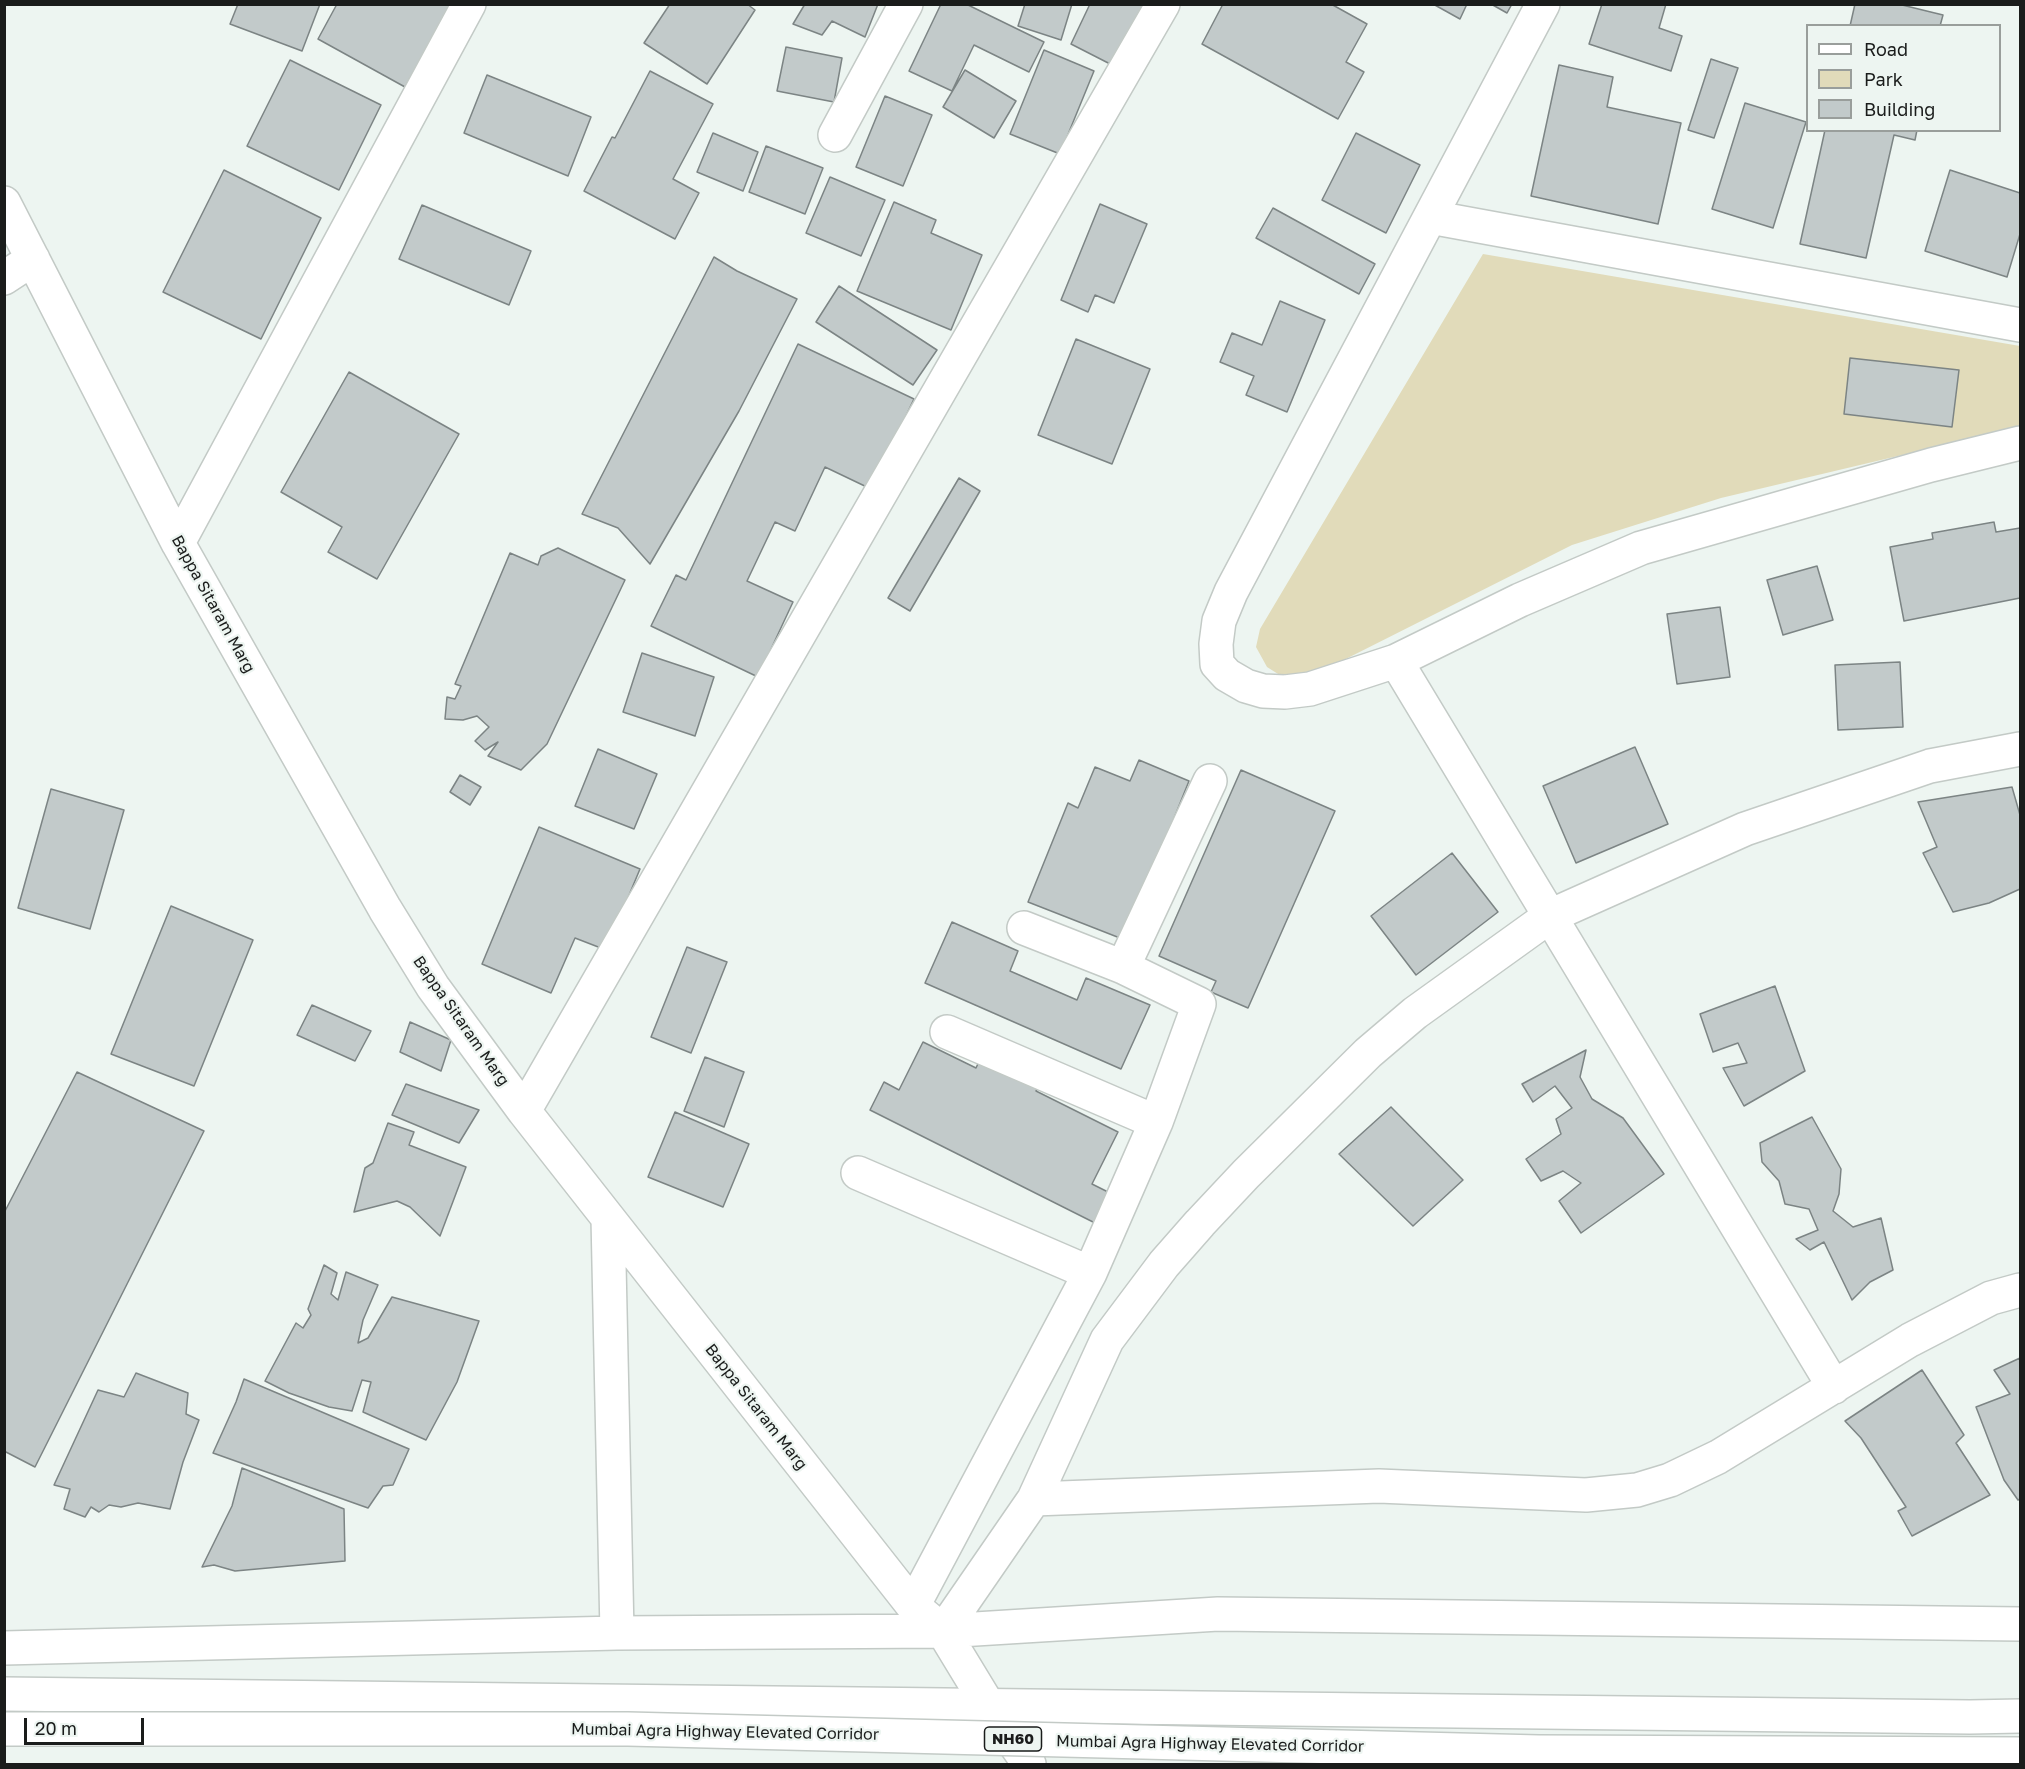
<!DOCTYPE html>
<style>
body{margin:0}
#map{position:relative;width:2025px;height:1769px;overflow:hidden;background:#edf5f1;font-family:"Golos Text",sans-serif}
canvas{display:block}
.frame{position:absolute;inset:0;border:6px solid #1a1c1b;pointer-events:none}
.legend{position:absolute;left:1806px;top:24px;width:195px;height:108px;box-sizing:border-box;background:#edf5f1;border:2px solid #999e9b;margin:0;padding:8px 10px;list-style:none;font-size:18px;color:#1a1c1b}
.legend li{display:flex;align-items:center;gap:12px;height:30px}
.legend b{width:30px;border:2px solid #999e9b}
.scale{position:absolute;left:24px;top:1718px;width:120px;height:27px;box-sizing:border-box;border:3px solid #1a1c1b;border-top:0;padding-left:8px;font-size:18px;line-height:21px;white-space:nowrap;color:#1a1c1b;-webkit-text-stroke:4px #edf5f1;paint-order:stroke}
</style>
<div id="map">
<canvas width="2025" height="1769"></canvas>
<div class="frame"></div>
<ul class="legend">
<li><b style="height:8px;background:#fff"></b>Road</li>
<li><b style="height:16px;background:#e1dbba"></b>Park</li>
<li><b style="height:16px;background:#c2caca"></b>Building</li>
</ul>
<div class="scale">20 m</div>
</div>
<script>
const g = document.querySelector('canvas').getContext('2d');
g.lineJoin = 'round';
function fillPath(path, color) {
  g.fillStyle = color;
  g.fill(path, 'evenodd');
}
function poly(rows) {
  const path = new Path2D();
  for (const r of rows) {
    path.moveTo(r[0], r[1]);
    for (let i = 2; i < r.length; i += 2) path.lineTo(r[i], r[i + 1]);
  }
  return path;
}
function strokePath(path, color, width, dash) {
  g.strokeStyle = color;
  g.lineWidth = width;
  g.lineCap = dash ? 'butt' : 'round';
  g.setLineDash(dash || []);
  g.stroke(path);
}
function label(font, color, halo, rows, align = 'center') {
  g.font = font + ' "Golos Text",sans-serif';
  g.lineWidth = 4.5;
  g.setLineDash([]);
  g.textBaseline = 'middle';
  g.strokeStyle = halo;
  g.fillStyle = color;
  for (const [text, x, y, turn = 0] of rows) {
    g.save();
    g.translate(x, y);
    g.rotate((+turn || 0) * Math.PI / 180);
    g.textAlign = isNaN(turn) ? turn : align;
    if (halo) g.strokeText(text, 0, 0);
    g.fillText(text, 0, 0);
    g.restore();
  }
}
fillPath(poly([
 [1483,254,2020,346,2020,427,1721,498,1572,545,1310,677,1286,679,1267,667,1256,647,1260,629]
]), '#e1dbba');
const building = poly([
 [238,4,320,4,302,51,230,24,238,4],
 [337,4,452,4,405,87,318,39,337,4],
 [670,4,747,4,755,10,707,84,644,43,670,4],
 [805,4,878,4,865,37,832,21,822,35,793,24,805,4],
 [941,4,966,4,1044,42,1029,72,974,45,952,91,909,71,941,4],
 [1025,4,1072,4,1061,40,1018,26,1025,4],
 [1090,4,1150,4,1118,68,1071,44,1090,4],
 [1223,4,1331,4,1367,24,1346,62,1364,72,1338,119,1202,44,1223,4],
 [1433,4,1467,4,1460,19,1433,4],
 [1491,4,1512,4,1507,13,1491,4],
 [1602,4,1666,4,1659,28,1682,36,1671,71,1589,44,1602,4],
 [1855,4,1898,4,1943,15,1940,26,1850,26,1855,4],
 [786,47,842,58,834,102,777,91,786,47],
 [1044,50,1094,71,1060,154,1010,134,1044,50],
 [1711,59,1738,68,1714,138,1688,130,1711,59],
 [290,60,381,105,339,190,247,146,290,60],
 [1559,65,1613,77,1607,107,1681,123,1658,224,1531,196,1559,65],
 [965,70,1016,101,994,138,943,107,965,70],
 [650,71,713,104,673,179,699,193,675,239,584,191,612,137,615,138,650,71],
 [487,75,591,117,568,176,464,133,487,75],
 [885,96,932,115,903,186,856,167,885,96],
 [1745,103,1806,122,1773,228,1712,209,1745,103],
 [1825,130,1917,130,1915,140,1894,135,1866,258,1800,244,1825,130],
 [713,133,758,152,743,191,697,172,713,133],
 [1356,133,1420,165,1386,233,1322,200,1356,133],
 [766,146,823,168,805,214,749,192,766,146],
 [224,170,321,218,261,339,163,292,224,170],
 [1950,170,2020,193,2020,234,2007,277,1925,251,1950,170],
 [830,177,885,200,861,256,806,233,830,177],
 [894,202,936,220,931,233,982,255,951,330,857,291,894,202],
 [1100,204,1147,224,1114,303,1095,295,1088,312,1061,300,1100,204],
 [422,205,531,251,509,305,399,259,422,205],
 [1273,208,1375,264,1359,294,1256,238,1273,208],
 [714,257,737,271,797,299,739,411,650,564,618,528,582,514,714,257],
 [839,286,937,350,913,385,816,322,839,286],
 [1280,301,1325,320,1287,412,1246,395,1254,376,1220,362,1232,333,1262,345,1280,301],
 [1076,339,1150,369,1112,464,1038,435,1076,339],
 [798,344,914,399,871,489,825,467,795,531,775,522,747,581,793,602,758,677,651,626,676,575,686,580,798,344],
 [1850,358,1959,370,1952,427,1844,414,1850,358],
 [349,372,459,434,377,579,328,552,342,527,281,492,349,372],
 [959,478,980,491,910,611,888,598,959,478],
 [1994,522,1996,532,2020,528,2020,598,1904,621,1890,547,1933,539,1932,533,1994,522],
 [558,548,625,580,547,744,521,770,488,756,498,742,485,750,475,741,489,727,477,716,463,720,445,719,447,697,455,699,461,686,455,684,510,553,538,565,541,556,558,548],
 [1817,566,1833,620,1783,635,1767,580,1817,566],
 [1720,607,1730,677,1677,684,1667,614,1720,607],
 [642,653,714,677,695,736,623,712,642,653],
 [1900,662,1903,727,1838,730,1835,665,1900,662],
 [1635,747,1668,824,1576,863,1543,786,1635,747],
 [598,749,657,774,634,829,575,806,598,749],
 [1139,760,1189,781,1125,940,1028,902,1068,803,1078,808,1095,767,1130,781,1139,760],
 [1241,770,1335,811,1248,1008,1211,992,1216,981,1159,956,1241,770],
 [460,775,481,787,470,805,450,792,460,775],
 [2012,787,2020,815,2020,889,1989,903,1953,912,1923,853,1937,847,1918,802,2012,787],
 [51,789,124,810,90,929,18,908,51,789],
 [539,827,640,869,606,950,575,938,551,993,482,964,539,827],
 [1452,853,1498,912,1416,975,1371,916,1452,853],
 [171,906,253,940,194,1086,111,1054,171,906],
 [952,922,1018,951,1010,971,1077,1000,1086,978,1150,1005,1121,1069,925,983,952,922],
 [687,947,727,962,691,1053,651,1037,687,947],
 [1775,986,1805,1071,1744,1106,1723,1068,1747,1063,1738,1043,1713,1052,1700,1014,1775,986],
 [312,1005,371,1031,355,1061,297,1035,312,1005],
 [410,1022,451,1040,441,1071,400,1052,410,1022],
 [923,1042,976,1068,981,1057,1039,1086,1036,1091,1118,1132,1092,1184,1112,1194,1097,1224,870,1110,884,1082,899,1090,923,1042],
 [1586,1050,1580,1077,1592,1099,1623,1118,1664,1174,1581,1233,1559,1201,1581,1183,1563,1171,1541,1181,1526,1159,1561,1134,1556,1119,1572,1108,1555,1086,1533,1102,1522,1084,1586,1050],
 [705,1057,744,1072,724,1127,684,1111,705,1057],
 [77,1072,204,1131,35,1467,4,1451,4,1213,77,1072],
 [406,1084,479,1110,459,1143,392,1115,406,1084],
 [1391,1107,1463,1180,1413,1226,1339,1154,1391,1107],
 [675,1112,749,1144,723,1207,648,1177,675,1112],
 [1812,1117,1841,1169,1839,1194,1833,1211,1853,1227,1881,1218,1893,1270,1870,1282,1852,1300,1824,1242,1810,1250,1796,1239,1818,1230,1809,1209,1785,1204,1779,1181,1762,1162,1760,1143,1812,1117],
 [388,1123,414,1132,409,1145,466,1167,440,1236,410,1207,397,1201,354,1212,365,1168,373,1163,388,1123],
 [324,1265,337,1273,331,1294,338,1300,346,1272,378,1285,363,1320,358,1343,368,1338,392,1297,479,1321,457,1382,426,1440,363,1412,371,1382,362,1380,352,1411,329,1407,289,1393,265,1381,296,1323,303,1328,311,1315,308,1309,324,1265],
 [2020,1358,2020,1499,2018,1500,2004,1480,1976,1407,2010,1394,1994,1370,2020,1358],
 [1922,1370,1964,1435,1956,1443,1990,1495,1912,1536,1898,1511,1906,1507,1861,1438,1845,1421,1922,1370],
 [136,1373,188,1393,186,1414,199,1420,183,1462,170,1509,138,1503,121,1507,109,1505,99,1512,91,1507,85,1517,64,1509,70,1489,54,1485,98,1390,124,1397,136,1373],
 [244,1379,409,1449,393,1485,383,1486,368,1508,213,1453,236,1402,244,1379],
 [242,1468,344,1509,345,1561,235,1571,214,1565,202,1567,232,1506,242,1468]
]);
fillPath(building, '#c2caca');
strokePath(building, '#7c8484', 1.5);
const minor = poly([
 [1543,4,1231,592,1219,621,1216,644,1217,664,1227,675,1246,686,1263,691,1285,692,1310,689,1396,661,1520,600,1641,548,1931,465,2020,443],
 [835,135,906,4],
 [4,203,178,543,385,909,433,987,524,1111,913,1606,943,1631,988,1705,1029,1764],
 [1430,217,2020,325],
 [4,278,33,259],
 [178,543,469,4],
 [1396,661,1834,1387],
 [1024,928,1123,967,1199,1004,1156,1122],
 [1123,967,1210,781],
 [524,1111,1163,4],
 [858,1173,1090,1273],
 [608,1218,617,1633],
 [1034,1499,1379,1486,1586,1495,1637,1490,1670,1480,1718,1457,1910,1340,1991,1298,2020,1290],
 [913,1606,1090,1273,1156,1122,947,1032],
 [943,1631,1034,1499,1107,1340,1164,1264,1200,1223,1246,1174,1368,1053,1415,1013,1550,916,1745,829,1930,766,2020,749],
 [4,1648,617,1633,943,1631,1218,1614,2020,1624]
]);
const major = poly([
 [4,1694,1970,1717,2020,1716]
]);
strokePath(minor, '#c3cac6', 36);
strokePath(major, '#c3cac6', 36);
strokePath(minor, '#fff', 33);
strokePath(major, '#fff', 33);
const highwayBridge = poly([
 [4,1729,628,1729,1539,1752,2020,1754]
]);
strokePath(highwayBridge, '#c3cac6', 36, []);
strokePath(highwayBridge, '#fff', 33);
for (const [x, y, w] of [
 [1013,1739,57]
]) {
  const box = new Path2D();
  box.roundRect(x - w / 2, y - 12, w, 24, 4.5);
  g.fillStyle = '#edf5f1';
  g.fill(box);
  strokePath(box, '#1a1c1b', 1.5);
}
label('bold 15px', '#1a1c1b', null, [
 ["NH60",1013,1739]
]);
label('16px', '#1a1c1b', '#edf5f1', [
 ["Bappa Sitaram Marg",213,604,61],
 ["Bappa Sitaram Marg",461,1021,55],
 ["Bappa Sitaram Marg",756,1407,52],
 ["Mumbai Agra Highway Elevated Corridor",725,1732,1],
 ["Mumbai Agra Highway Elevated Corridor",1210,1744,1]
]);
</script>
